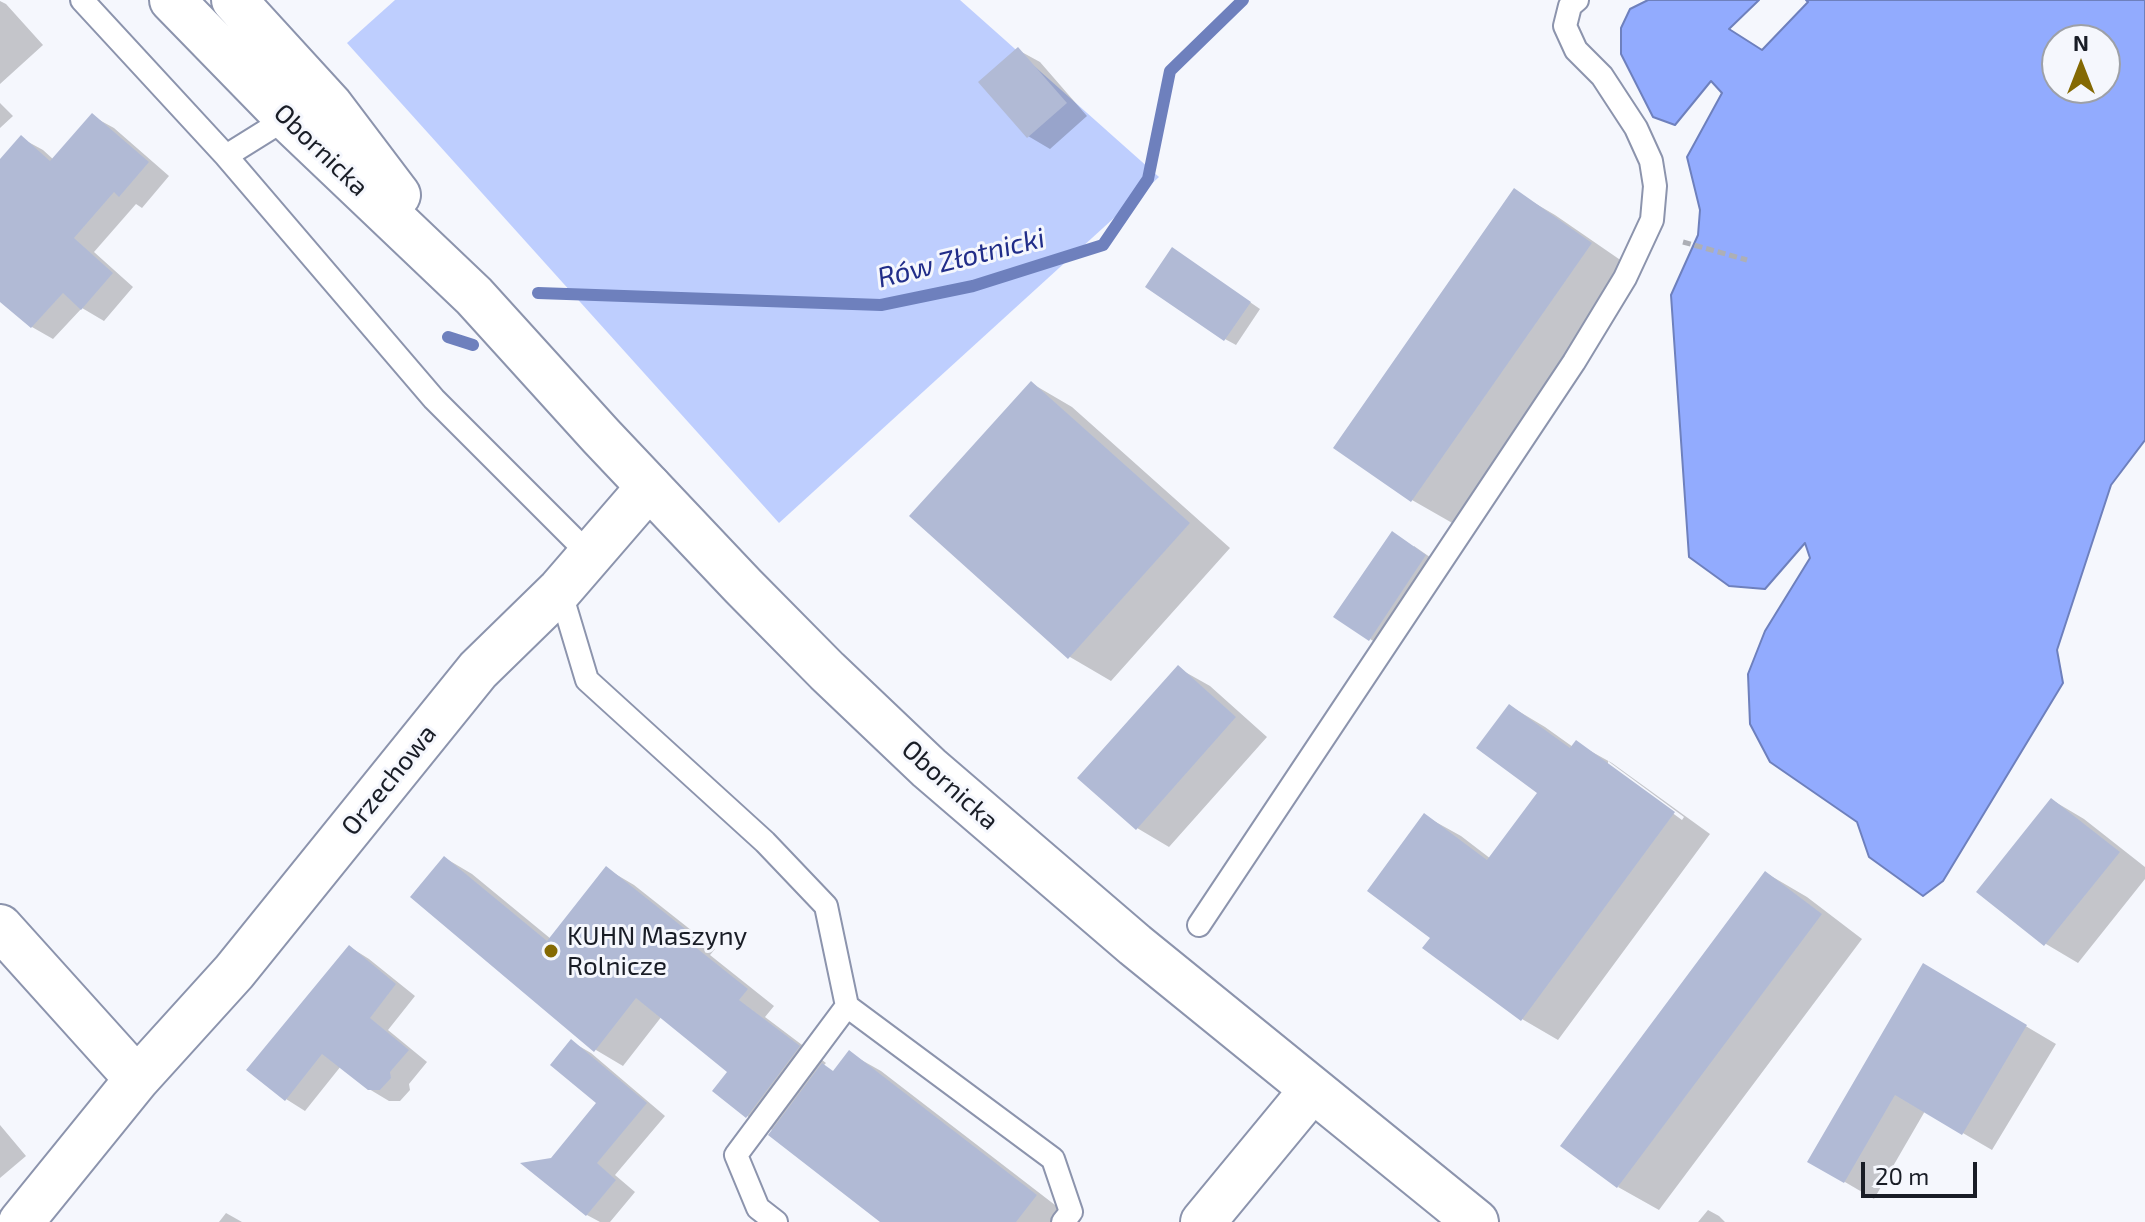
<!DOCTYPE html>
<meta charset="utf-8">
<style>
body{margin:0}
#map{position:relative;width:2145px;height:1222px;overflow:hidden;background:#f5f7fd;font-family:"Exo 2",sans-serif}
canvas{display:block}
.north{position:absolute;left:2041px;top:24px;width:80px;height:80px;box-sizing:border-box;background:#f5f7fd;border:2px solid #9da0a7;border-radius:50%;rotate:0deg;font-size:22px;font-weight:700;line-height:32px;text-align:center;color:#191d26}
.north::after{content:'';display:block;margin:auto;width:28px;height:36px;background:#846903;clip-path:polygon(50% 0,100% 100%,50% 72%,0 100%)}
.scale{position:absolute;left:1861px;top:1162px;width:116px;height:36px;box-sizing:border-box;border:4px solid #191d26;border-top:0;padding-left:10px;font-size:24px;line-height:28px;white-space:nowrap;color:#191d26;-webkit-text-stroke:6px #f5f7fd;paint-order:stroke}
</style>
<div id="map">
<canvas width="2145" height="1222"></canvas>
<div class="north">N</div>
<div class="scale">20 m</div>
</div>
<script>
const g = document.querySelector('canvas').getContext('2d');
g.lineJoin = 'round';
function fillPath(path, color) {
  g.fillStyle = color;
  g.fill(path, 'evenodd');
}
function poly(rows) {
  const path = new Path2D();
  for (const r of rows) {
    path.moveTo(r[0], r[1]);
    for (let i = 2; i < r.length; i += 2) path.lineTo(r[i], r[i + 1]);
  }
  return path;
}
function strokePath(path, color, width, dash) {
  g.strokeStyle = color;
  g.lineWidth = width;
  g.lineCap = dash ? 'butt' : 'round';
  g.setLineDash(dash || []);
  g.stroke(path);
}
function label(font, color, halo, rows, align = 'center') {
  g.font = font + ' "Exo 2",sans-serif';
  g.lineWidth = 6;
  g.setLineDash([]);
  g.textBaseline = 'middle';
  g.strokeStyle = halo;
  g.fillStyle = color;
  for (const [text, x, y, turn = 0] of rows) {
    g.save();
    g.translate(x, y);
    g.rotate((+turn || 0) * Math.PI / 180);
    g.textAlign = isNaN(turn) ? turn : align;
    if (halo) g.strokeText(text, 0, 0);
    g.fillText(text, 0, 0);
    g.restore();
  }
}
fillPath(poly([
 [395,0,960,0,1159,177,779,523,347,43]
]), '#becefe');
const water = poly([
 [1648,0,1759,0,1729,29,1762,50,1808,2,1806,0,2145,0,2145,440,2111,485,2057,650,2063,683,1943,881,1923,896,1869,857,1857,822,1770,762,1750,724,1748,674,1765,631,1810,558,1805,543,1765,589,1729,586,1689,557,1671,295,1698,235,1700,210,1687,157,1722,93,1711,81,1675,125,1653,117,1621,54,1621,28,1630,9,1648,0],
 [2105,40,2105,88,2057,88,2057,40,2105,40]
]);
fillPath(water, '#92abfe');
strokePath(water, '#6e80bd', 2);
fillPath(poly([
 [0,1,6,4,43,45,0,84],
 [1018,50,1040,62,1087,116,1050,149,1028,136],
 [0,103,13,116,0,128],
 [92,116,114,128,169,176,142,208,136,204,94,252,133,287,104,321,82,308,53,339,32,327,0,299,0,161,21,138,43,150,54,160],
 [1514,191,1555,215,1632,268,1454,524,1412,500,1336,447],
 [1183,256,1260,309,1236,345,1225,339],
 [1031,383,1072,407,1230,548,1111,681,1070,657],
 [1414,546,1447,569,1391,652,1370,639],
 [1178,668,1210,686,1267,737,1169,847,1137,828],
 [1510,706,1545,727,1573,747,1576,743,1612,763,1710,834,1558,1040,1522,1019,1425,948,1432,937,1425,816,1461,836,1491,859,1540,792],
 [1608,761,1684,817,1682,820,1608,766],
 [2052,800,2084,819,2145,867,2145,879,2078,963,2046,944,1979,891],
 [445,858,472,874,551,939,607,869,634,885,715,949,710,955,774,1006,765,1017,826,1063,823,1066,834,1072,849,1053,881,1071,1068,1215,1063,1222,884,1222,774,1131,747,1116,730,1072,662,1016,623,1066,596,1050],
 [1766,873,1807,897,1862,939,1659,1210,1618,1187],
 [350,947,369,959,415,996,388,1030,427,1062,409,1084,410,1090,400,1101,389,1101,369,1089,341,1066,305,1111,286,1099],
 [1924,966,2056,1044,1992,1150,1925,1111,1874,1199,1809,1161],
 [572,1042,591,1053,665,1116,615,1175,635,1192,610,1222,600,1222,587,1215,552,1160,598,1103],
 [0,1125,26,1156,0,1178],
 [1708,1210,1719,1216,1725,1222,1698,1222],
 [226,1213,242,1222,219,1222]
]), '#0003');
strokePath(poly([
 [538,293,881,305,973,286,1103,245,1148,179,1170,71,1243,0],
 [448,337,473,345]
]), '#6e80bd', 12);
fillPath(poly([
 [1018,47,1067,103,1027,138,978,82],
 [92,113,149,162,119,197,114,192,74,238,113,273,81,310,63,293,31,328,0,302,0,159,21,135,50,161],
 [1514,188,1592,243,1411,502,1333,448],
 [1172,247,1251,302,1224,341,1145,287],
 [1031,381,1190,523,1068,659,909,516],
 [1392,531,1426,555,1369,641,1333,617],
 [1178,665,1236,717,1136,830,1077,778],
 [1509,704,1570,748,1576,740,1675,812,1521,1021,1422,948,1430,938,1367,891,1424,813,1487,860,1537,793,1476,748],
 [2051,798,2120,852,2044,946,1976,892],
 [444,856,547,941,606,866,689,932,684,938,748,989,739,1000,800,1046,746,1118,712,1091,727,1072,636,998,594,1052,410,897],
 [1765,871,1822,914,1617,1188,1560,1146],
 [349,945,396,984,370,1018,409,1050,390,1072,391,1078,380,1090,368,1090,322,1054,285,1101,246,1070],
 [1923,963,2027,1025,1962,1135,1895,1095,1844,1183,1807,1162],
 [571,1039,647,1103,597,1163,616,1180,586,1216,520,1163,551,1158,596,1103,550,1065],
 [849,1050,1037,1195,1016,1222,880,1222,768,1135,822,1063,833,1071]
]), '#b1bad5');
const service = poly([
 [82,0,226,156,434,399,591,556],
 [226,156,287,118],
 [560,590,587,680,765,842,826,906,847,1006,1053,1159,1071,1212,1063,1222],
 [1199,925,1574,362,1625,278,1652,220,1655,186,1651,161,1636,128,1602,76,1576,50,1565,26,1570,6,1577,0],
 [776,1222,758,1208,736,1155,847,1006]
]);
const minor = poly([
 [0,927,137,1079],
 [21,1222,137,1079,234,972,478,670,560,590,649,487],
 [1203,1222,1312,1090]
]);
const secondary = poly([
 [172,0,287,118,474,296,601,436,743,586,827,671,929,768,1135,945,1476,1222],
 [234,0,330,105,398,195]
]);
strokePath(service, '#8c94ad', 26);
strokePath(minor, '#8c94ad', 48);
strokePath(secondary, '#8c94ad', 48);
strokePath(poly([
 [1683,242,1747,260]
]), '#adafb6', 5, [8, 4]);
strokePath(service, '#fff', 22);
strokePath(minor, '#fff', 44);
strokePath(secondary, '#fff', 44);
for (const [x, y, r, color] of [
 [551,951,8,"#846903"]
]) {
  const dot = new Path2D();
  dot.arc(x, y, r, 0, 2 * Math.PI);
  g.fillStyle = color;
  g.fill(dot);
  strokePath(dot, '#f5f7fd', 3);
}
label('26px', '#191d26', '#f5f7fd', [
 ["Obornicka",321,150,44],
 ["Orzechowa",389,780,-51],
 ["Obornicka",950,785,42]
]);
label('26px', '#191d26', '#f5f7fd', [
 ["KUHN Maszyny",567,936],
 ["Rolnicze",567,966]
], 'left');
label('italic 28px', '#212d89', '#f5f7fd', [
 ["Rów Złotnicki",961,258,-14]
]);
</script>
